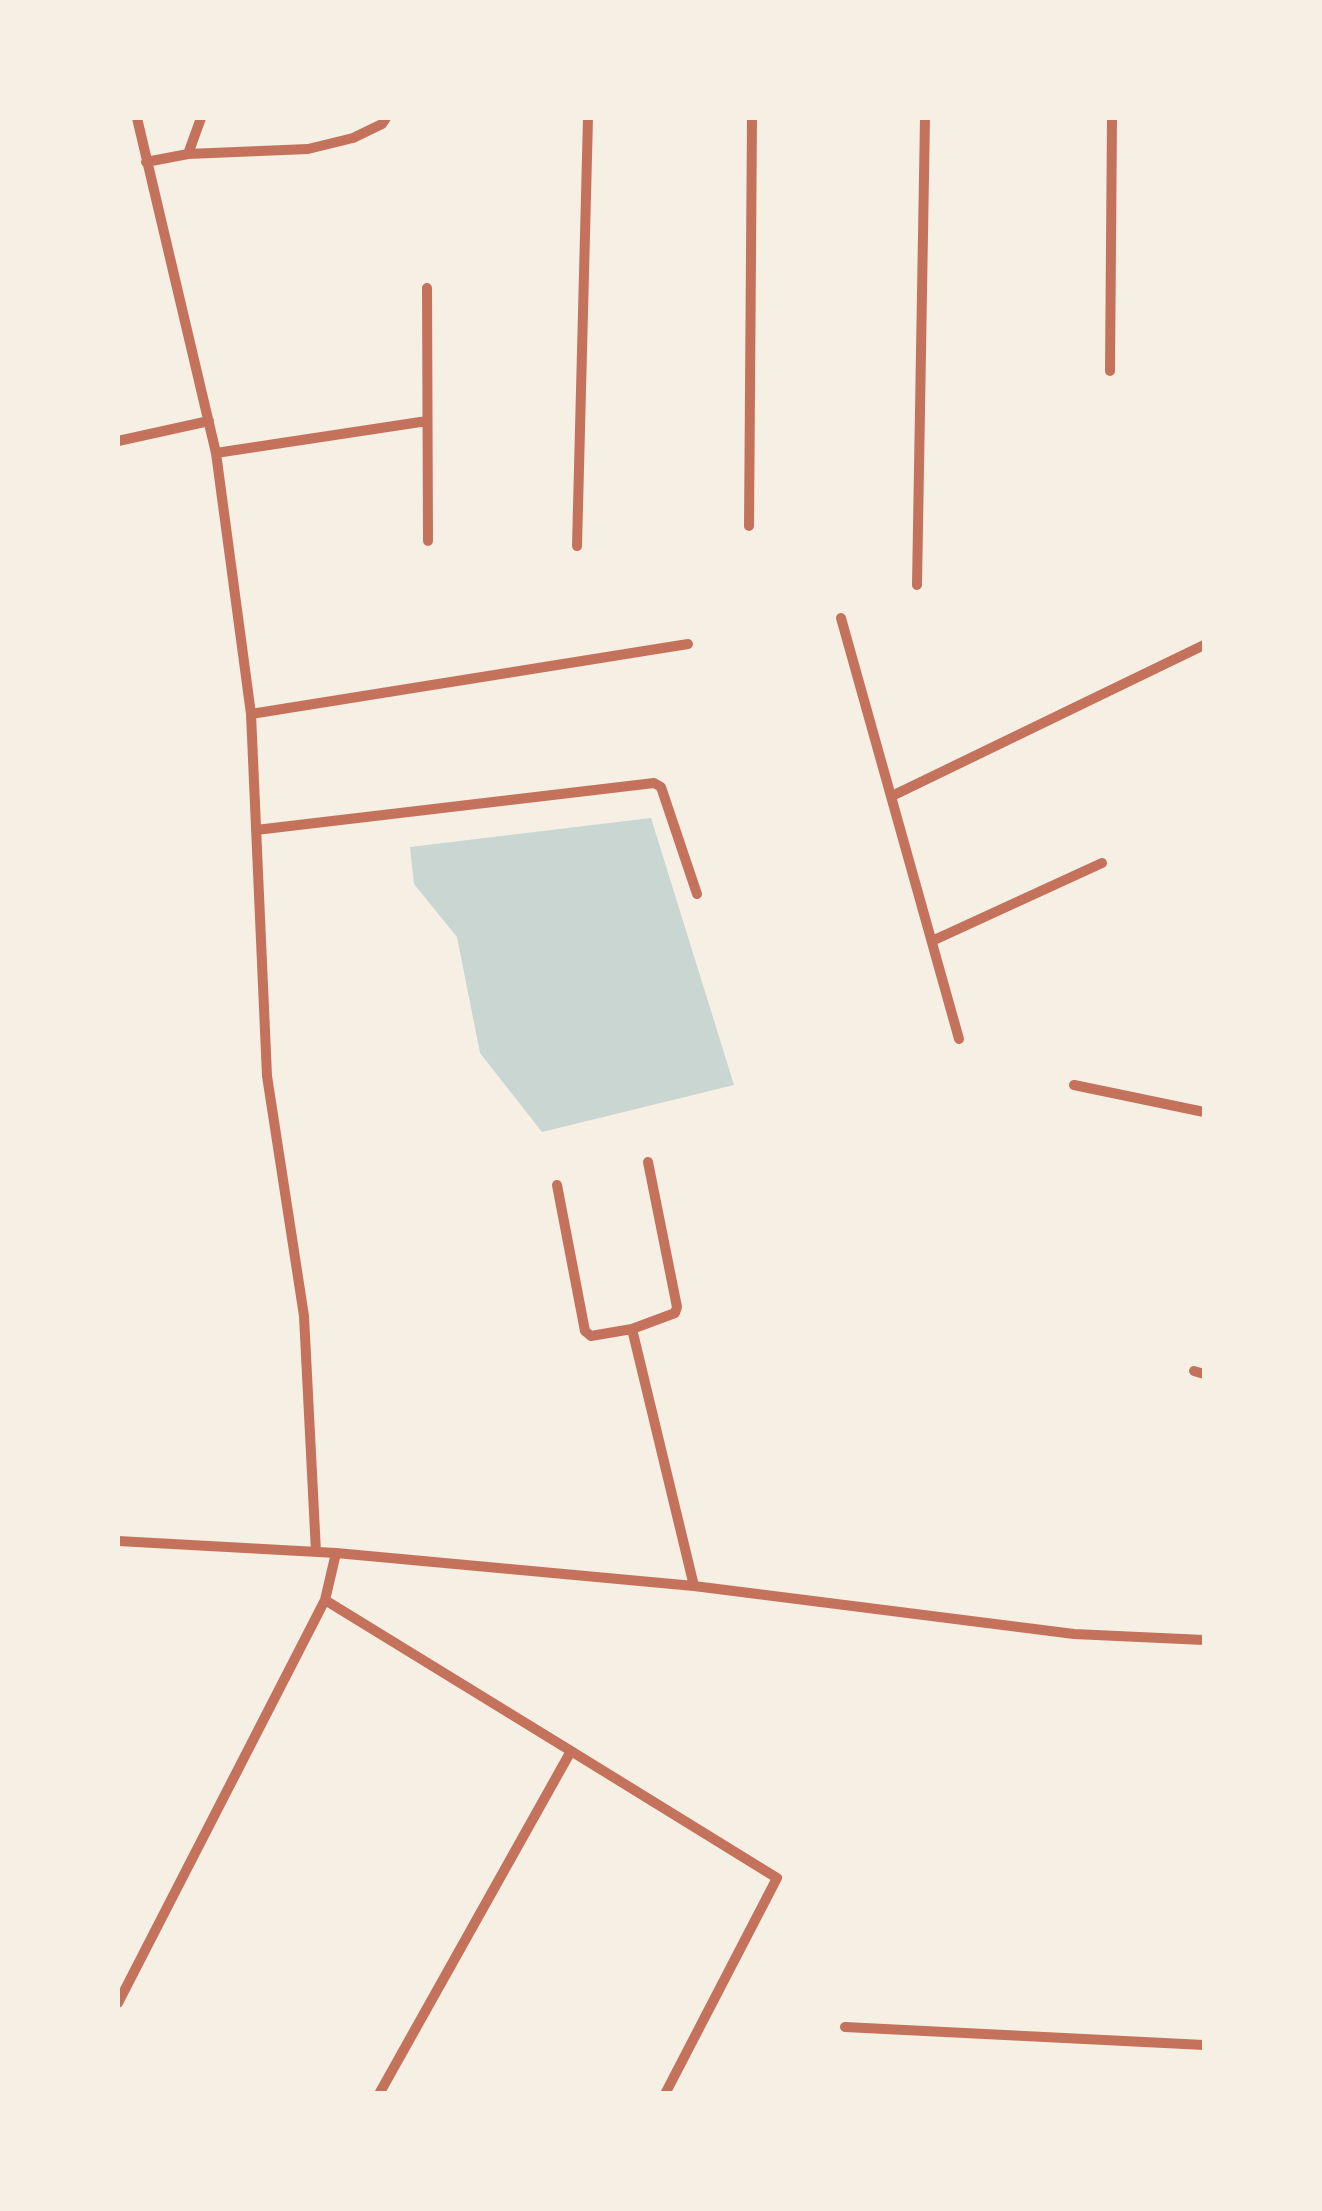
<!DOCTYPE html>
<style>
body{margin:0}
#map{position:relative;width:1322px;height:2211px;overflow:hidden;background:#f6efe4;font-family:"Work Sans",sans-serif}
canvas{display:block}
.frame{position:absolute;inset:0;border:120px solid #f6efe4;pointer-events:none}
</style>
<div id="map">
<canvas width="1322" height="2211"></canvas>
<div class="frame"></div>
</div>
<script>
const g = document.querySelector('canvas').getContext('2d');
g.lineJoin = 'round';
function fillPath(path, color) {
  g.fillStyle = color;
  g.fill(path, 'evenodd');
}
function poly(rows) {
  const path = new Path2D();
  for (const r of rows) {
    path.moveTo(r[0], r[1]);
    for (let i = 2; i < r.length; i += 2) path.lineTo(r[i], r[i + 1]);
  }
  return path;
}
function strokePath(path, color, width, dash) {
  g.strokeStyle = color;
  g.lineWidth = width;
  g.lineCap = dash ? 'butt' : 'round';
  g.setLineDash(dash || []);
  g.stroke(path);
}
fillPath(poly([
 [651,818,734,1085,542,1132,480,1053,457,937,414,884,410,847]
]), '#c9d6d2');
strokePath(poly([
 [137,118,216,453,251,714,267,1076,304,1316,316,1552],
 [188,154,201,118],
 [146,162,188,154,308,149,353,138,382,124,386,118],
 [427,288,428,541],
 [1110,371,1112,118],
 [118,441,209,421],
 [216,453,427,421],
 [749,526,752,118],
 [577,546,588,118],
 [917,585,925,118],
 [841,618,959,1039],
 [251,714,688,644],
 [892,796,1204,645],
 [256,830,654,783,661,787,697,894],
 [932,941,1102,863],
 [1074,1085,1204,1112],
 [557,1185,585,1331,591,1336,632,1329,694,1586],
 [632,1329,675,1313,677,1307,648,1162],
 [1194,1371,1204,1374],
 [118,1541,336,1553,694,1586,1074,1634,1204,1640],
 [325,1600,336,1553],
 [118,2003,325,1600,571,1751],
 [845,2027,1204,2045],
 [379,2094,571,1751,777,1878,665,2094]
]), '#c5725c', 10);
</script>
